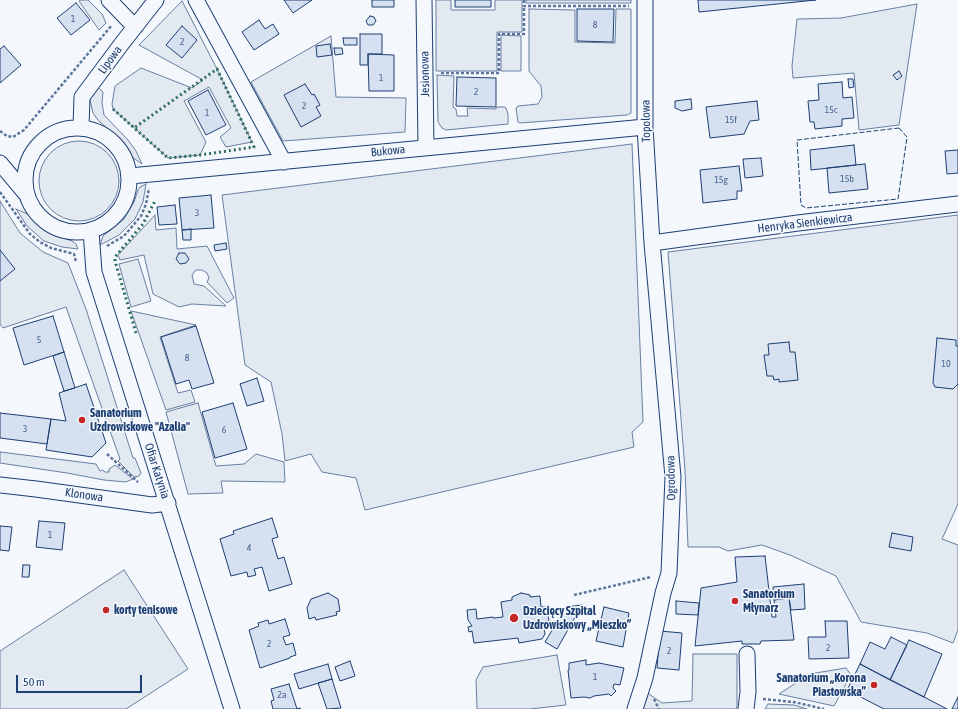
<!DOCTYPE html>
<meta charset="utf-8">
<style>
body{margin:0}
#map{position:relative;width:958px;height:709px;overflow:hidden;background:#f4f7fb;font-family:"Asap Condensed",sans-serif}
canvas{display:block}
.scale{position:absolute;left:16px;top:675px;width:126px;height:18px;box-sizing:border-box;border:2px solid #1d3f73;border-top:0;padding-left:5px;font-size:12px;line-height:14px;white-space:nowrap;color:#1d3f73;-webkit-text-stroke:3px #f4f7fb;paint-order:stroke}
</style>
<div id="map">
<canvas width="958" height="709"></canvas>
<div class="scale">50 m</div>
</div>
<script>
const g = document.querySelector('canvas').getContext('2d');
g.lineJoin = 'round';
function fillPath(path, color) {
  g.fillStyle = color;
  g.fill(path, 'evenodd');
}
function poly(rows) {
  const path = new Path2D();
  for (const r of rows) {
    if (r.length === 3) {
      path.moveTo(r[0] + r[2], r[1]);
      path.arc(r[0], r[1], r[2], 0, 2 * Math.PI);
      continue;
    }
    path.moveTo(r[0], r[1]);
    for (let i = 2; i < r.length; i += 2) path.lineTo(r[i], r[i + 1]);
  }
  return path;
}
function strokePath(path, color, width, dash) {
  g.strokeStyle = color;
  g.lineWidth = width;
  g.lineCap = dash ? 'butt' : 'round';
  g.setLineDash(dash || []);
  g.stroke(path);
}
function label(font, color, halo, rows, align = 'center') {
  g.font = font + ' "Asap Condensed",sans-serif';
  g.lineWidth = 3;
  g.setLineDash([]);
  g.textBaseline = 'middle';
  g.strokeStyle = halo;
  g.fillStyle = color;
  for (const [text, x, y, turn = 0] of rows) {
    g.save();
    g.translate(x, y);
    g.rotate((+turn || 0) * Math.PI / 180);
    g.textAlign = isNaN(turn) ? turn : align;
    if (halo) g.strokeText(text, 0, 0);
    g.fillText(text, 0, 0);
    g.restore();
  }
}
const green = poly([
 [81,0,88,0,102,14,106,23,99,30,79,1,81,0],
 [436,0,451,0,451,10,495,10,495,0,522,0,522,32,497,32,497,71,436,71,436,0],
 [526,0,631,0,631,3,526,3,526,0],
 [182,1,217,69,252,142,226,147,220,137,231,128,209,87,184,101,206,142,200,155,168,158,113,109,112,104,115,86,141,68,192,88,203,80,139,45,182,1],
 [917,4,899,125,859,130,854,73,793,78,792,66,797,19,841,18,917,4],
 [529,9,575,10,575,42,615,43,616,9,631,9,631,113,627,115,520,123,518,122,516,108,518,106,538,104,542,97,541,86,529,71,529,9],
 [501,35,521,36,521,71,501,71,501,35],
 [331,36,336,97,406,98,405,132,283,141,251,82,331,36],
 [437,75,454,76,453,107,456,109,457,116,468,116,467,108,496,109,497,107,504,107,506,108,508,114,508,124,446,130,442,128,438,122,437,75],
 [95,85,103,92,102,103,104,115,128,140,136,151,142,164,132,157,125,145,98,120,93,113,90,100,95,85],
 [79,181,40],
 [632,144,643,422,632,432,634,447,365,510,356,478,322,472,311,454,285,461,282,434,271,382,245,365,222,195,632,144],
 [146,184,143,202,135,219,119,235,100,245,103,236,124,219,134,202,138,190,140,187,146,184],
 [0,201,20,233,43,252,68,263,86,309,133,458,135,458,141,473,139,476,134,477,118,461,120,459,66,307,3,328,0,324,0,201],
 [16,209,30,215,37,224,54,235,72,241,76,244,78,249,62,247,44,241,27,226,16,209],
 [155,215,156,230,176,228,177,249,207,246,234,298,227,303,207,282,209,278,207,273,202,270,196,270,192,275,194,284,204,286,226,306,192,304,179,307,153,294,144,255,120,260,118,255,155,215],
 [958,215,958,504,942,539,958,545,958,630,953,643,927,633,861,622,836,576,790,555,762,545,728,551,719,547,688,547,685,470,668,252,958,215],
 [138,259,151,301,131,307,119,264,138,259],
 [131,311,196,325,160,337,178,393,191,390,195,402,166,410,131,311],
 [198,403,216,466,244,464,256,454,284,462,285,482,221,481,223,493,188,494,166,412,198,403],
 [0,452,96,464,100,471,102,470,105,472,109,472,109,469,115,465,133,479,126,482,104,480,67,473,0,463,0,452],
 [124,570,188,669,126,709,0,709,0,651,124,570],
 [693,654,737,654,737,706,736,709,643,709,646,692,662,703,692,701,693,654],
 [557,655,566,705,530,709,477,709,476,680,483,667,557,655],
 [846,668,851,675,834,706,779,694,802,679,803,675,846,668],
 [768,704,794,705,807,709,765,709,768,704]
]);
fillPath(green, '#e3e9f0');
strokePath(green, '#687fa3', 1);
const building = poly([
 [284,0,312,0,293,13,284,0],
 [372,0,394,0,394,7,372,7,372,0],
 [455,0,491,0,491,7,455,7,455,0],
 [698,0,816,0,699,12,698,0],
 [76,3,90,20,71,35,57,18,76,3],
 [577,9,614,9,613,42,577,41,577,9],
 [370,16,374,17,376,21,373,25,368,25,366,21,370,16],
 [259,20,265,29,273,24,279,34,254,50,242,32,259,20],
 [182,26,197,40,182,58,166,45,182,26],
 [360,34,382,34,382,54,368,54,368,65,360,65,360,34],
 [343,38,357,38,357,45,344,45,343,38],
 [330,44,332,55,317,57,316,46,330,44],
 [4,46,21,65,0,83,0,49,4,46],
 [334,48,342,48,343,54,335,55,334,48],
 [368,54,394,55,394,91,369,91,368,54],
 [899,71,902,76,897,80,893,75,899,71],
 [457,77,496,78,496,107,456,106,457,77],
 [848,79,853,79,854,87,849,88,848,79],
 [842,82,843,98,852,97,854,118,842,119,842,126,815,129,814,122,810,122,808,101,819,100,818,84,842,82],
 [305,84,312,95,314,94,320,105,316,107,321,116,301,127,284,95,305,84],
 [208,90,226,125,206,135,188,101,208,90],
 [691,99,692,109,682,111,675,108,675,101,691,99],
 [757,101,759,120,750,121,744,134,710,138,706,107,757,101],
 [854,145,856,165,811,170,810,150,854,145],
 [958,150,958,173,947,174,945,151,958,150],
 [761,158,763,176,745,178,743,159,761,158],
 [865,164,868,189,829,193,827,168,865,164],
 [739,166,742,191,737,191,737,199,703,203,700,170,739,166],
 [211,195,214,228,182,230,179,198,211,195],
 [175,205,177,224,159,225,157,207,175,205],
 [191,229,191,240,183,240,182,230,191,229],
 [226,243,227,249,215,251,214,245,226,243],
 [0,250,15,269,0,281,0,250],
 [179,253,185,253,189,259,186,263,180,264,176,259,179,253],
 [53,316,64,352,24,365,13,328,53,316],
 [196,326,214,383,192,389,189,380,176,384,161,337,196,326],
 [937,338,956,340,956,346,958,346,958,384,953,389,935,387,933,383,937,338],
 [789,342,790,352,795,352,798,380,779,382,779,379,774,380,773,376,767,376,764,355,769,355,768,344,789,342],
 [64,352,75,388,64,391,53,356,64,352],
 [257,378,264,401,247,406,240,384,257,378],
 [86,384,106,443,92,457,46,450,51,419,66,421,59,393,86,384],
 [233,403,247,449,215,458,202,412,233,403],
 [0,413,51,419,47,444,0,438,0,413],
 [272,518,278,537,272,539,278,559,284,557,292,584,269,591,262,567,254,569,256,575,248,577,247,572,231,576,220,539,234,534,233,531,272,518],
 [39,521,65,523,62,550,36,547,39,521],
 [0,526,12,527,9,551,0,550,0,526],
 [892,533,913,537,911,551,889,547,892,533],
 [765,556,772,617,776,617,774,600,789,598,794,640,761,641,760,644,742,644,742,641,695,646,701,588,737,582,735,557,765,556],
 [23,565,30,565,29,577,22,577,23,565],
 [804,584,805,609,791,610,789,598,774,600,773,587,804,584],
 [328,593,338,599,340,611,336,612,337,615,316,620,315,617,309,619,307,608,311,599,328,593],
 [521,593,530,595,530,597,540,596,541,607,546,607,547,609,549,621,543,622,545,634,542,639,519,643,518,638,474,643,472,631,469,632,468,627,472,626,468,620,467,610,476,609,477,619,493,617,493,618,503,617,501,602,512,600,512,597,521,593],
 [676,601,699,603,698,615,676,614,676,601],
 [582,605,557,649,545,642,566,607,582,605],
 [604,607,629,613,623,647,596,641,604,607],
 [285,619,290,635,283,637,286,645,293,643,296,655,290,657,290,658,260,668,249,630,259,626,258,623,268,620,269,624,285,619],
 [825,621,847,621,849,658,809,659,808,637,826,637,825,621],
 [660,631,682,633,679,670,657,668,660,631],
 [891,637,907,645,890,680,860,664,870,642,885,649,891,637],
 [909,640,942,654,924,697,890,680,909,640],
 [586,660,586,665,599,663,624,668,620,685,614,684,613,688,616,691,611,696,609,694,594,696,590,698,584,697,571,698,568,670,569,670,569,663,586,660],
 [350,661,355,676,340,681,335,667,350,661],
 [328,664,332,679,299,689,294,674,328,664],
 [860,664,924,697,947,709,884,709,847,690,860,664],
 [332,679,341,708,327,709,318,683,332,679],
 [289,684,297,709,300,708,301,709,273,709,271,701,274,700,271,689,289,684],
 [958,697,958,709,952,709,958,697]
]);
fillPath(building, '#d5e0f0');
strokePath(building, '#1d3f73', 1);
const street = poly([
 [109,0,135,27],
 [196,0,284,162],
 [424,0,426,147],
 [81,127,82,97,123,42,156,0],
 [77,180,52],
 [0,163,26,194],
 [130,176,645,127],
 [91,231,94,272,232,709],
 [652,243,798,223,958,204],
 [0,485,36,489,152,505,168,503],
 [635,709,645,678,663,593,669,573,673,477,652,243,645,127,645,0],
 [746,709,748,692,747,654]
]);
strokePath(street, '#1d3f73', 17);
strokePath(poly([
 [524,0,524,6,629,6],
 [441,73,499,73,499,34,524,34,524,6],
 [0,131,7,136,13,137,24,130,112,25],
 [0,192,30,234,40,242,51,248,74,254,76,262],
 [107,246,124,236,141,216,146,204,149,188],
 [107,454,138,482],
 [574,595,651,577],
 [654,699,659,709],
 [763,699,794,702,824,709]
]), '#5e769c', 2.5, [3, 2]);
strokePath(street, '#f4f7fb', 15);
strokePath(poly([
 [113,109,168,158,200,155,254,147,217,69,134,128],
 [136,333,115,261,115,257,143,224,155,201]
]), '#2c6c60', 3, [2, 3]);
strokePath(poly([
 [899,128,907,137,898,199,806,208,801,205,797,140,899,128]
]), '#1d3f73', 1, [5, 2]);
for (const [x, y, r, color] of [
 [82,420,4,"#c62828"],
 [735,601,4,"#c62828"],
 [106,610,4,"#c62828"],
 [514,618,5,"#c62828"],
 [874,685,4,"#c62828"]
]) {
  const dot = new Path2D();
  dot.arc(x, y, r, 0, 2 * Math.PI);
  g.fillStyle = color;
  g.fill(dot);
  strokePath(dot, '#f4f7fb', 1.5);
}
label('10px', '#4b6792', null, [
 ["1",73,19],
 ["8",595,25],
 ["2",182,42],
 ["1",381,78],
 ["2",476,92],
 ["2",304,106],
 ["15c",831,110],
 ["1",207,113],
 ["15f",731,120],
 ["15b",847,179],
 ["15g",721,180],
 ["3",197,213],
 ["5",39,340],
 ["8",187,358],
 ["10",946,364],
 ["3",25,429],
 ["6",224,430],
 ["1",50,535],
 ["4",249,548],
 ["2",269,644],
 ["2",828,648],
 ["2",669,651],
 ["1",595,677],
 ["2a",282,695]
]);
label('12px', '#1d3f73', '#f4f7fb', [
 ["Lipowa",110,60,-54],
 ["Jesionowa",425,74,-91],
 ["Topolowa",646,121,-91],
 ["Bukowa",388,151,-6],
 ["Henryka Sienkiewicza",805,223,-7],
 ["Ofiar Katynia",157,471,72],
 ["Ogrodowa",671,478,-91],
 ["Klonowa",84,495,8]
]);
label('bold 12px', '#1d3f73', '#f4f7fb', [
 ["Sanatorium",90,413],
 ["Uzdrowiskowe \"Azalia\"",90,427],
 ["Sanatorium",743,594],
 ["Młynarz",743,608],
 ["korty tenisowe",114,610],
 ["Dziecięcy Szpital",523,611],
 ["Uzdrowiskowy „Mieszko”",523,625],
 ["Sanatorium „Korona",866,678,"right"],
 ["Piastowska”",866,692,"right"]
], 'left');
</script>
